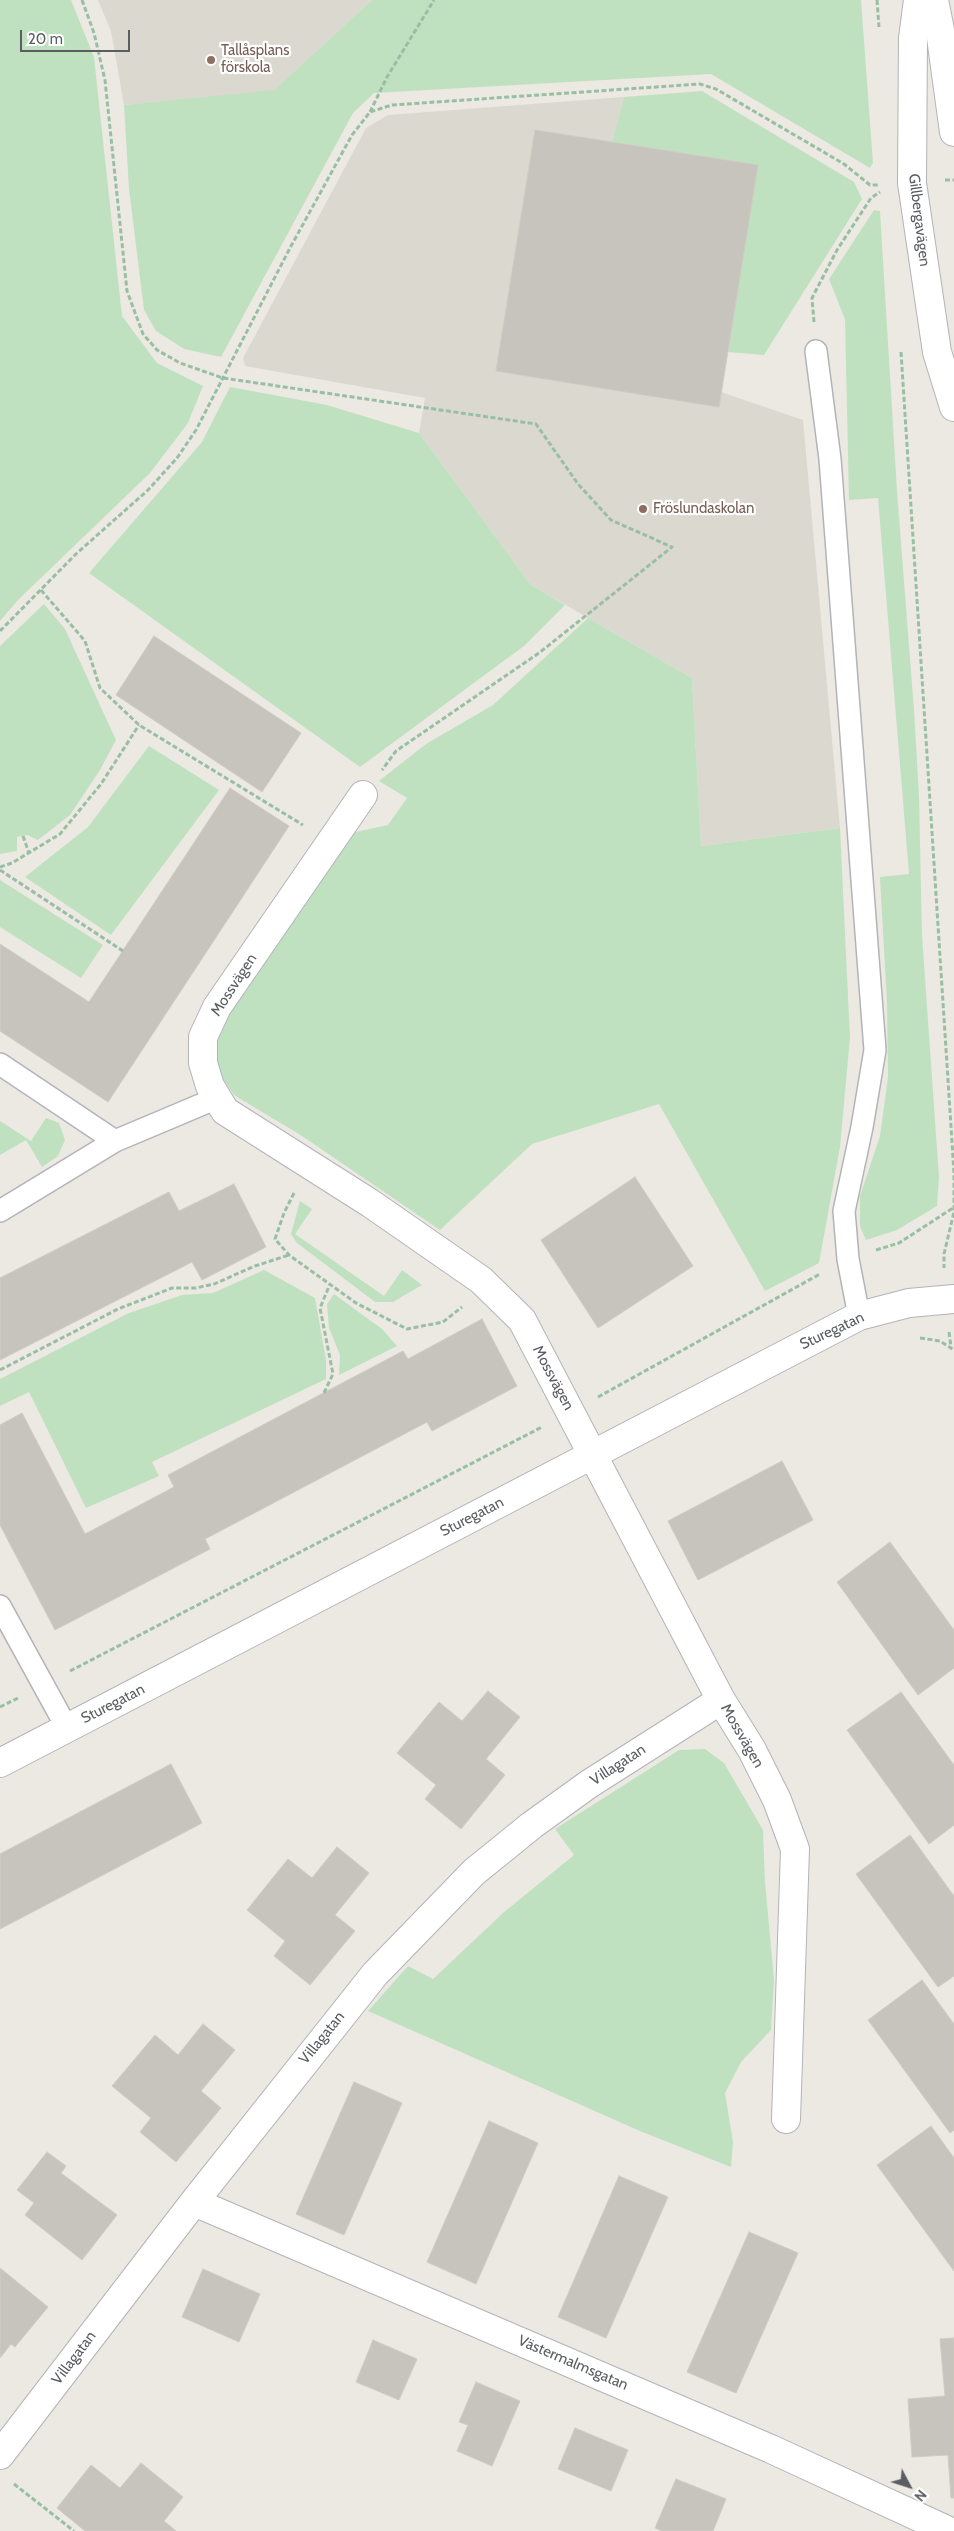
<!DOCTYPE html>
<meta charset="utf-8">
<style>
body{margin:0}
#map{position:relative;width:954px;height:2531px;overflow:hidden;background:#ece9e2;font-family:Cabin,sans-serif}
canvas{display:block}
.north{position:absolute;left:884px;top:2461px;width:50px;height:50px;-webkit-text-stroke:4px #fff;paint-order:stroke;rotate:130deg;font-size:14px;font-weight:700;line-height:20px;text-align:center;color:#5a5d61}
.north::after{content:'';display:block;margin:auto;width:18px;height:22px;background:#5a5d61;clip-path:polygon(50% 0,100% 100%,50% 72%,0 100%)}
.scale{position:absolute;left:20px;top:30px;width:110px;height:22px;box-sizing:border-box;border:2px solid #5a5d61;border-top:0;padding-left:6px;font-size:15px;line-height:18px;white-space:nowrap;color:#5a5d61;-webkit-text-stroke:4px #fff;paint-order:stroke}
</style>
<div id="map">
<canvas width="954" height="2531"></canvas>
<div class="north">N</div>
<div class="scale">20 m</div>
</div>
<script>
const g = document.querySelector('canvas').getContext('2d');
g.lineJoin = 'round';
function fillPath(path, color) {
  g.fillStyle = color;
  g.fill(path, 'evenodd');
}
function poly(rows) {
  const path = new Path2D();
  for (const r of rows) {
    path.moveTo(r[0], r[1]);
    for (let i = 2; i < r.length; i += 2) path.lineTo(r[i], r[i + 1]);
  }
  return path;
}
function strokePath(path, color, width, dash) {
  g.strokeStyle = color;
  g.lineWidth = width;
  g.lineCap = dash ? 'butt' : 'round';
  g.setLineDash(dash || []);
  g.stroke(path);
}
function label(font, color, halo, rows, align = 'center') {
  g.font = font + ' Cabin,sans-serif';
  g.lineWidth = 4.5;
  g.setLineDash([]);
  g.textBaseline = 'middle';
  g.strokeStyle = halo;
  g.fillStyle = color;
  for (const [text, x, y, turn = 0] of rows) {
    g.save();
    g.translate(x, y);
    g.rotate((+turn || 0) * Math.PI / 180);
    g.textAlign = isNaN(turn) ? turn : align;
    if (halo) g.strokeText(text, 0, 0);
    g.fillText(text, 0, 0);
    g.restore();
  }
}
fillPath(poly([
 [98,0,372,0,271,93,124,105,111,31],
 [624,97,612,142,758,165,721,392,803,420,840,828,701,846,692,678,531,585,419,433,425,398,245,366,243,358,366,128,388,115]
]), '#dbd8d0');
fillPath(poly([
 [0,0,71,0,94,57,122,316,157,363,203,386,188,423,150,473,19,599,0,621],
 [372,0,861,0,873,163,870,168,711,74,374,93,353,113,221,357,184,349,156,331,144,310,129,189,124,105,274,90],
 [702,91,854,182,862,199,764,355,728,352,757,165,612,142,624,97],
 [874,210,880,211,897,491,914,710,919,796,922,935,939,1177,937,1206,897,1230,866,1240,860,1226,860,1196,880,1136,888,1077,887,1003,880,877,909,874,878,498,849,500,845,319,829,279],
 [230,387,327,405,419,433,531,585,565,605,524,646,360,767,89,573,202,442],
 [44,604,65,629,116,740,100,770,70,815,38,840,27,835,17,837,17,851,0,854,0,646],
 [588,618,692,678,701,846,840,828,850,1038,840,1147,819,1263,765,1291,659,1104,532,1144,440,1230,302,1136,234,1095,212,1063,217,1029,351,833,388,825,407,798,379,781,426,744,493,705],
 [149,746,219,790,111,935,25,877,88,827],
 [0,880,103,945,81,978,0,927],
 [46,1118,59,1123,65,1140,58,1156,42,1167,26,1140,0,1155,0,1121,31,1141],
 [300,1201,312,1209,295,1234,384,1296,402,1270,422,1285,393,1302,375,1302,297,1243,291,1234],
 [264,1270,315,1298,326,1360,326,1379,152,1462,159,1476,86,1508,29,1392,0,1406,0,1379,129,1313,182,1295,213,1293],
 [334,1294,382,1329,397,1346,339,1375,340,1355,329,1328,327,1304],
 [705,1749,724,1763,763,1830,765,1882,774,1980,771,2030,741,2062,725,2093,733,2142,731,2167,640,2131,368,2011,408,1966,433,1979,503,1913,574,1855,555,1829,679,1750]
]), '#c0e1c0');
const building = poly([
 [535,130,758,165,719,407,496,371,535,130],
 [154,636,301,733,262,792,116,695,154,636],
 [230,788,289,826,108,1102,0,1031,0,944,89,1002,230,788],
 [635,1177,693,1266,598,1328,541,1240,635,1177],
 [234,1184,266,1247,202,1280,192,1262,0,1360,0,1278,169,1192,179,1211,234,1184],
 [482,1319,517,1386,432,1431,427,1422,205,1539,210,1549,55,1630,0,1525,0,1425,22,1413,85,1534,174,1487,168,1475,403,1351,408,1359,482,1319],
 [782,1461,813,1520,698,1580,668,1521,782,1461],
 [890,1542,954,1630,954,1668,918,1695,837,1582,890,1542],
 [488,1691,520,1717,486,1759,505,1775,461,1829,425,1799,436,1785,397,1753,439,1702,462,1721,488,1691],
 [901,1692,954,1765,954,1825,929,1844,847,1730,901,1692],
 [171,1764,202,1823,0,1929,0,1854,171,1764],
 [910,1835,954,1896,954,1976,938,1987,856,1874,910,1835],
 [337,1847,369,1873,335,1915,355,1931,310,1985,274,1956,285,1941,247,1910,288,1859,312,1878,337,1847],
 [922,1980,954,2024,954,2130,950,2133,868,2020,922,1980],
 [203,2024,235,2050,201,2091,221,2108,176,2162,140,2132,151,2118,112,2086,155,2035,178,2055,203,2024],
 [354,2082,402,2103,344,2235,296,2214,354,2082],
 [489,2121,538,2143,476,2284,427,2262,489,2121],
 [931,2126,954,2158,954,2271,877,2165,931,2126],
 [47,2152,66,2166,61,2173,117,2215,82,2260,25,2215,34,2203,17,2190,47,2152],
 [619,2176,668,2197,606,2338,558,2317,619,2176],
 [749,2232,798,2253,736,2393,687,2372,749,2232],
 [0,2268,48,2307,15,2347,11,2344,0,2358,0,2268],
 [203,2269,260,2294,239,2342,182,2317,203,2269],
 [954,2338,954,2498,951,2498,948,2455,912,2457,908,2399,945,2396,940,2339,954,2338],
 [373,2340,417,2359,399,2400,356,2382,373,2340],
 [476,2382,520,2401,492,2466,457,2451,468,2425,459,2422,476,2382],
 [575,2428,628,2450,611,2491,558,2469,575,2428],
 [141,2463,183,2497,164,2521,176,2531,85,2531,57,2508,91,2465,120,2488,141,2463],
 [676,2479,726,2499,713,2531,662,2531,655,2528,676,2479]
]);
fillPath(building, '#c7c4be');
strokePath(building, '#d0cbc1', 1);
const service = poly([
 [816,351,830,459,875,1050,862,1127,844,1211,848,1259,859,1316],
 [0,1064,115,1141],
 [0,1211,115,1141,217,1098],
 [0,1606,67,1728]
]);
const minor = poly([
 [363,795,217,1007,203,1037,203,1063,210,1086,225,1111,370,1203,481,1280,522,1320,721,1700,752,1750,777,1800,795,1849,786,2119],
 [0,1763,859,1316,909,1303,954,1299],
 [194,2202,771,2449,949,2531],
 [0,2455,194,2202,375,1974,474,1872,532,1825,589,1784,721,1700]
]);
const tertiary = poly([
 [918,0,913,38,912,183,937,352,954,407],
 [934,0,940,30,954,132]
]);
strokePath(service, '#b2b4b8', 24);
strokePath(minor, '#b2b4b8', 30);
strokePath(tertiary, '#b2b4b8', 30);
strokePath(poly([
 [82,0,94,33,105,80,127,291,143,334,157,350,180,363,223,378,536,424,578,484,611,520,672,547,539,653,396,751,382,770],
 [877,0,879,27],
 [370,112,387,77,434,0],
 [945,180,954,180],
 [814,322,812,298,837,250,871,198,880,192],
 [901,352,954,1173,954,1212,944,1254,944,1268],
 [41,590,85,641,100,688,139,725,303,825],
 [0,631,76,554,148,490,177,458,196,430,290,248,352,135,370,112,392,105,700,84,716,89,844,164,870,185,879,185],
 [23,836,29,853],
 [0,867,12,863,60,834,101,784,139,725],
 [0,870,123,951],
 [294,1193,284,1213,275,1239,289,1255,356,1303,407,1329,443,1322,462,1307],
 [876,1250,899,1243,953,1208],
 [949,1332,951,1347],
 [920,1338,940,1341,954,1350],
 [0,1370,118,1309,172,1288,196,1288,214,1284,255,1266,289,1255],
 [324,1393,333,1374,320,1308,330,1284],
 [598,1397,820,1274],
 [70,1671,542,1427],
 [0,1707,18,1698],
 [14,2484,74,2531]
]), '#98bfa3', 3, [5, 2.5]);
strokePath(service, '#fff', 21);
strokePath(minor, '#fff', 28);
strokePath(tertiary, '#fff', 28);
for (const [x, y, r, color] of [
 [211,60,5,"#8d6e63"],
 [643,509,5,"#8d6e63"]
]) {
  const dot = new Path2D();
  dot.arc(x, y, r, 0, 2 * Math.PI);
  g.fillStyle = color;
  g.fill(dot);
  strokePath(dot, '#fff', 2);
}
label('15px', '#785e54', '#fff', [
 ["Tallåsplans",221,51],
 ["förskola",221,68],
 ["Fröslundaskolan",653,509]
], 'left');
label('15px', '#5a5d61', '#fff', [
 ["Gillbergavägen",919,220,83],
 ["Mossvägen",234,985,-57],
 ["Sturegatan",832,1331,-25],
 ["Mossvägen",553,1378,62],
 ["Sturegatan",472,1517,-27],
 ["Sturegatan",113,1704,-27],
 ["Mossvägen",742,1736,60],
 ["Villagatan",618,1765,-33],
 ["Villagatan",322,2038,-51],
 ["Villagatan",74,2358,-53],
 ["Västermalmsgatan",573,2363,23]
]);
</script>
